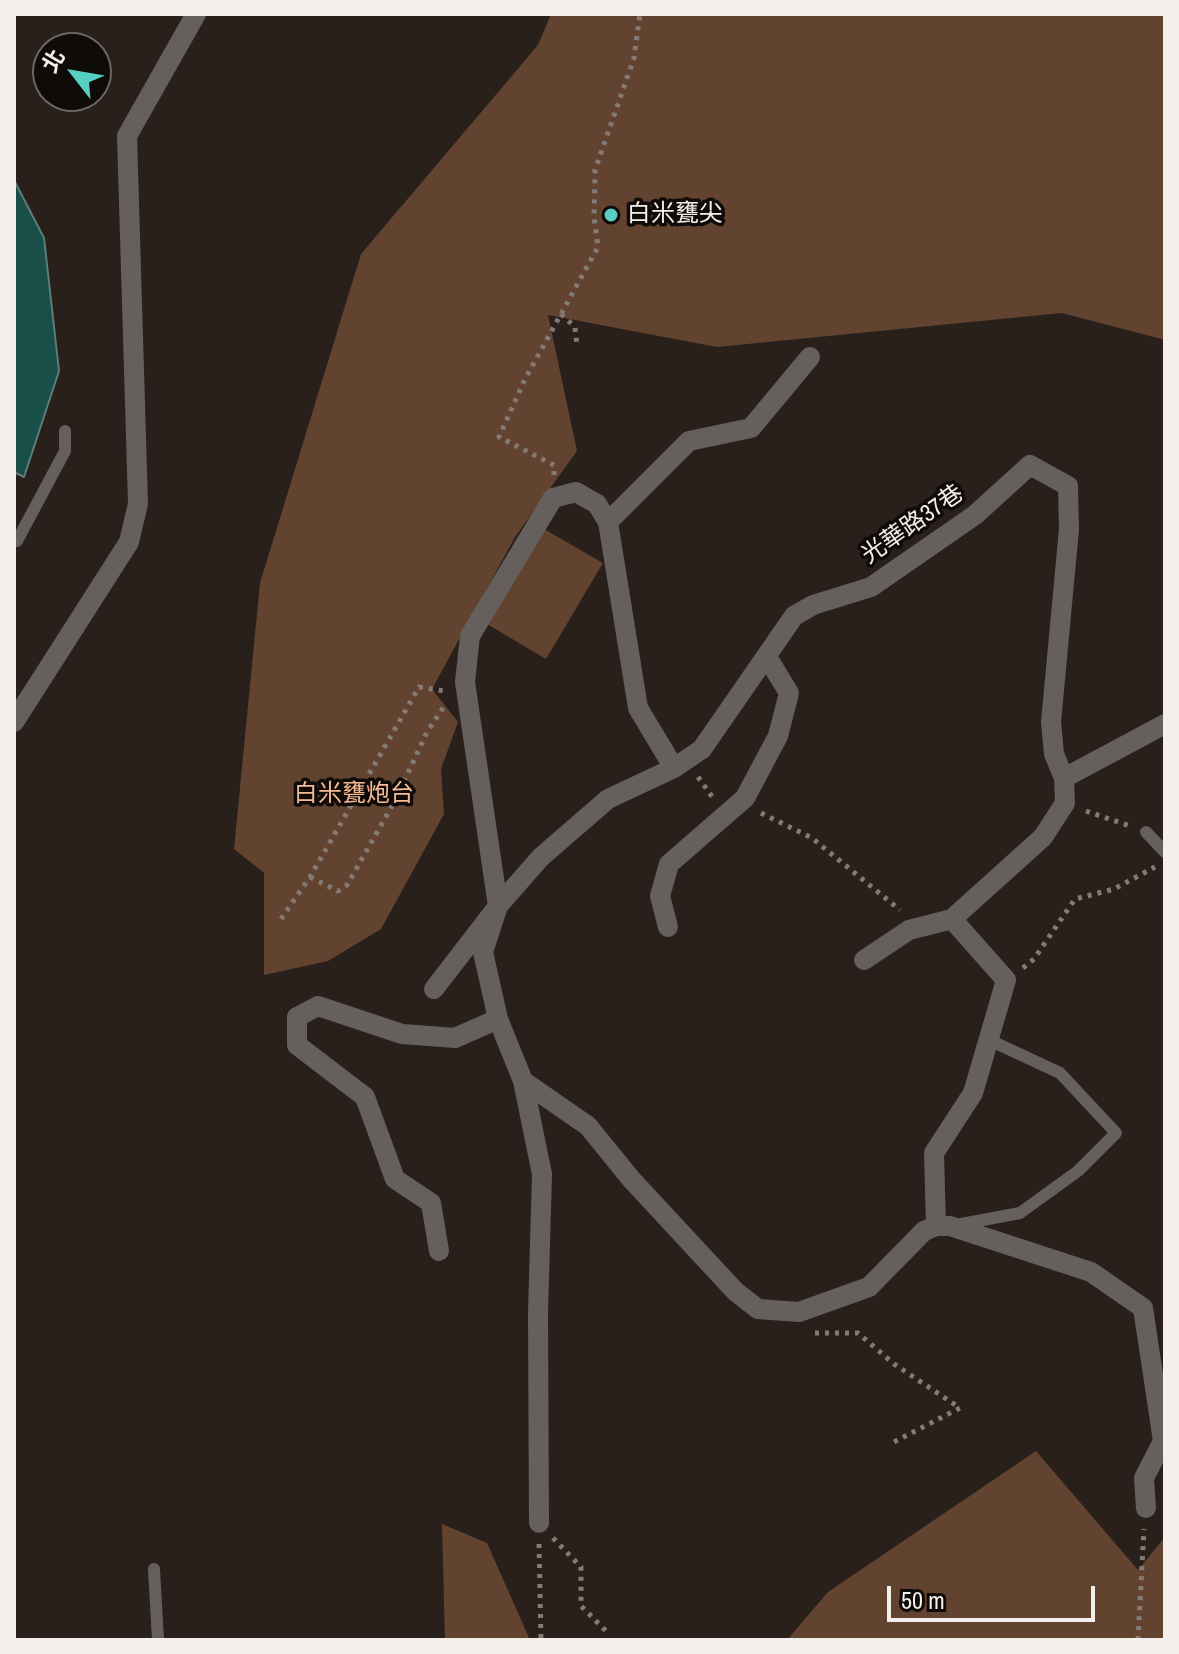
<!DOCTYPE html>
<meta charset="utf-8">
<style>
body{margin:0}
#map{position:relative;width:1179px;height:1654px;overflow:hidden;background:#29201b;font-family:"Archivo Narrow","Noto Sans TC",sans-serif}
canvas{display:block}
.frame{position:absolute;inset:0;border:16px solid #f5efeb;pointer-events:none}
.north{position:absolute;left:32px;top:32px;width:80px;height:80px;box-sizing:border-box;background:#0f0b08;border:2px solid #6b6663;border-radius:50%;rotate:301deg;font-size:22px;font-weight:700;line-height:32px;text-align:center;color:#f5efeb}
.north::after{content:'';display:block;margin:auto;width:28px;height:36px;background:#57cec2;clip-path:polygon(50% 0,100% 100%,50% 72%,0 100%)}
.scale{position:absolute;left:887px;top:1586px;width:208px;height:36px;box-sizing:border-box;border:4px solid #f5efeb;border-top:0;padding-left:10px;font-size:24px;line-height:28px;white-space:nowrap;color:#f5efeb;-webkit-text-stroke:6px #0f0b08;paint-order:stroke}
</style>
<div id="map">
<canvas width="1179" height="1654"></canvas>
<div class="frame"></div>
<div class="north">北</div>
<div class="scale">50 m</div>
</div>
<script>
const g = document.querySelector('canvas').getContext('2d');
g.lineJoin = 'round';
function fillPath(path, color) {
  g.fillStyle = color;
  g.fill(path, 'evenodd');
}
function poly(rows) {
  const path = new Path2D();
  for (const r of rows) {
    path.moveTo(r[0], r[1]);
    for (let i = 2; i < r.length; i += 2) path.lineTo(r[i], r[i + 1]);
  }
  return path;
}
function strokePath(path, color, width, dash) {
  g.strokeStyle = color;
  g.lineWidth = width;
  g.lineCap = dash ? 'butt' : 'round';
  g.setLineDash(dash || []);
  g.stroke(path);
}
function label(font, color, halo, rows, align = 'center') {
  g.font = font + ' "Archivo Narrow","Noto Sans TC",sans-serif';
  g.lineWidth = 7;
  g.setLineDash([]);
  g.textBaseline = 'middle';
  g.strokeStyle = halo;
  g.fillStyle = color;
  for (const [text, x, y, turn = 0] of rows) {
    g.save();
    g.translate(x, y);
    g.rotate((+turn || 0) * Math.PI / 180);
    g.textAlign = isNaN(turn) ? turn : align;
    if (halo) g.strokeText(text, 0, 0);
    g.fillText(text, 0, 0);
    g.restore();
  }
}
fillPath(poly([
 [551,14,1165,14,1165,340,1062,313,717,347,548,315,577,451,515,537,432,689,458,722,441,769,444,814,381,929,328,961,264,975,264,873,234,849,260,583,361,254,538,45],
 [544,529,603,563,546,659,487,624],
 [1036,1451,1138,1570,1165,1537,1165,1640,787,1640,828,1592],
 [442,1524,487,1543,530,1640,445,1640]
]), '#624330');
const water = poly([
 [14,180,44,238,59,371,24,477,14,472,14,180]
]);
fillPath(water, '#1a4e48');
strokePath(water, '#5c7e79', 2);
strokePath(poly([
 [561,314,575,327,577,346],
 [554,475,554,465,499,437,525,379,598,247,594,217,595,170,634,58,640,14],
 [698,777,713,798],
 [1086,811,1130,826],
 [761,813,812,838,900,910],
 [310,877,338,891,347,885,397,797,427,732,445,705],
 [281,919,310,877,419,687,444,691],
 [1023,968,1034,959,1075,899,1114,889,1155,867],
 [815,1333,858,1333,894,1364,960,1408,890,1444],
 [553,1538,581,1567,581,1606,608,1633],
 [539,1544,541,1640],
 [1138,1640,1144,1529]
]), '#837b76', 5, [4, 6]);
strokePath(poly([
 [14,539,17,541,65,451,65,431],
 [1146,832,1165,852],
 [956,1225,1020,1213,1078,1171,1116,1133,1060,1073,987,1039],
 [154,1569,158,1640]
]), '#65605d', 12);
strokePath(poly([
 [14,722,129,542,138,504,127,136,196,14],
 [674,768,638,708,608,522,689,441,751,428,810,357],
 [668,927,660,896,669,864,745,798,778,736,789,693,767,657],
 [864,960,909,930,952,919,1043,837,1065,803,1064,778],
 [434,989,498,906,541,857,608,799,674,768,702,749,794,616,813,605,871,587,975,515,1030,465,1068,486,1069,529,1051,722,1054,754,1064,778,1165,724],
 [523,1081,588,1126,631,1179,735,1291,758,1309,799,1312,869,1287,924,1231,936,1226,950,1226,1091,1272,1143,1308,1163,1441,1144,1478,1146,1508],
 [936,1226,934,1153,973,1093,1006,980,952,919],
 [439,1251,431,1203,395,1179,365,1097,297,1045,297,1017,318,1006,402,1034,455,1038,498,1019],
 [539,1523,538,1313,542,1174,523,1081,498,1019,483,952,498,906,465,682,470,636,553,498,576,492,597,504,608,522]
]), '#65605d', 20);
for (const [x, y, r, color] of [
 [611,215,8,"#57cec2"]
]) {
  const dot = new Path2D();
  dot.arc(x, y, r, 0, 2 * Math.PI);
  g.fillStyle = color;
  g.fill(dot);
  strokePath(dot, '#0f0b08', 3);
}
label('24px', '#f5efeb', '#0f0b08', [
 ["白米甕尖",627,215]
], 'left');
label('24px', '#f5efeb', '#0f0b08', [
 ["光華路37巷",913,525,-35]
]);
label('24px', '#f7ba96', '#0f0b08', [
 ["白米甕炮台",354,795]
]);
</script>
